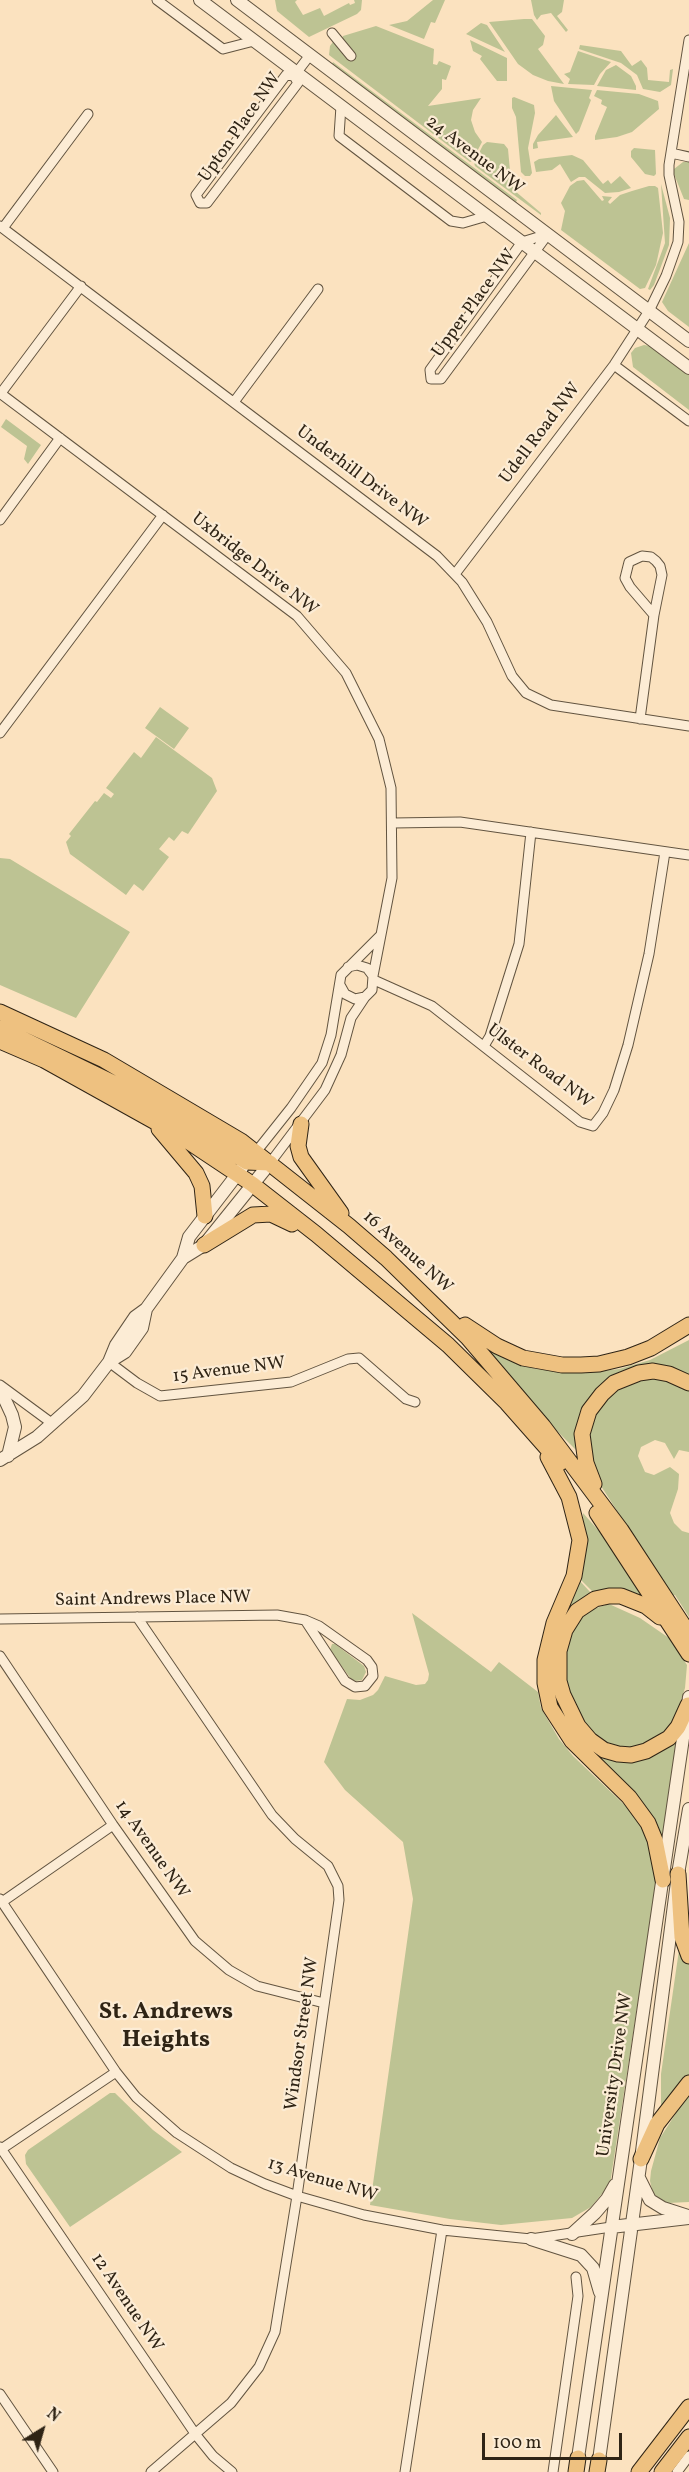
<!DOCTYPE html>
<style>
body{margin:0}
#map{position:relative;width:689px;height:2472px;overflow:hidden;background:#fbe2bf;font-family:Vollkorn,serif}
canvas{display:block}
.north{position:absolute;left:12px;top:2400px;width:60px;height:60px;-webkit-text-stroke:4px #fcecd5;paint-order:stroke;rotate:37deg;font-size:16px;font-weight:700;line-height:24px;text-align:center;color:#2f2415}
.north::after{content:'';display:block;margin:auto;width:21px;height:27px;background:#2f2415;clip-path:polygon(50% 0,100% 100%,50% 72%,0 100%)}
.scale{position:absolute;left:482px;top:2433px;width:140px;height:27px;box-sizing:border-box;border:3px solid #2f2415;border-top:0;padding-left:8px;font-size:18px;line-height:21px;white-space:nowrap;color:#2f2415;-webkit-text-stroke:4px #fcecd5;paint-order:stroke}
</style>
<div id="map">
<canvas width="689" height="2472"></canvas>
<div class="north">N</div>
<div class="scale">100 m</div>
</div>
<script>
const g = document.querySelector('canvas').getContext('2d');
g.lineJoin = 'round';
function fillPath(path, color) {
  g.fillStyle = color;
  g.fill(path, 'evenodd');
}
function poly(rows) {
  const path = new Path2D();
  for (const r of rows) {
    path.moveTo(r[0], r[1]);
    for (let i = 2; i < r.length; i += 2) path.lineTo(r[i], r[i + 1]);
  }
  return path;
}
function strokePath(path, color, width, dash) {
  g.strokeStyle = color;
  g.lineWidth = width;
  g.lineCap = dash ? 'butt' : 'round';
  g.setLineDash(dash || []);
  g.stroke(path);
}
function label(font, color, halo, rows, align = 'center') {
  g.font = font + ' Vollkorn,serif';
  g.lineWidth = 4.5;
  g.setLineDash([]);
  g.textBaseline = 'middle';
  g.strokeStyle = halo;
  g.fillStyle = color;
  for (const [text, x, y, turn = 0] of rows) {
    g.save();
    g.translate(x, y);
    g.rotate((+turn || 0) * Math.PI / 180);
    g.textAlign = isNaN(turn) ? turn : align;
    if (halo) g.strokeText(text, 0, 0);
    g.fillText(text, 0, 0);
    g.restore();
  }
}
fillPath(poly([
 [275,0,297,0,295,2,303,15,320,8,324,16,349,3,350,5,355,3,354,0,362,0,361,10,357,14,309,37,277,11],
 [433,0,445,0,435,23,431,22,424,39,389,25,407,21],
 [531,0,564,0,562,12,557,16,568,30,566,32,551,13,541,15,537,20,534,15],
 [524,19,532,19,545,36,543,45,538,49,564,84,548,81,533,75,518,64,489,22],
 [481,23,487,25,505,52,466,34],
 [376,26,434,49,433,64,437,65,439,61,451,66,446,80,442,79,442,89,428,106,481,98,473,110,471,120,475,132,482,142,472,161,470,162,329,55,330,46,333,42,342,39,343,36],
 [470,40,507,58,507,81,497,81,480,59,482,56,473,51],
 [580,45,621,51,632,66,641,60,647,68,648,80,669,82,670,70,673,69,671,85,660,92,643,89,637,75,621,63,579,49],
 [578,51,611,62,600,74,594,85,568,84,570,79,564,74,570,72],
 [333,62,517,200,516,202,332,64],
 [616,65,631,76,636,86,636,90,597,86,606,70],
 [551,86,592,90,589,98,591,100,579,131,576,134,554,101],
 [597,90,639,94,658,101,659,109,632,132,617,137,595,140,595,136,607,107,601,104,602,100,594,96],
 [514,97,534,105,535,113,528,148,532,173,530,176,525,176,521,172,516,117,512,108,512,98],
 [556,115,573,137,537,142,538,148,533,149,533,144,538,135],
 [487,142,504,144,508,149,511,182,515,191,541,213,541,215,475,166,474,163,483,145],
 [634,148,655,150,656,174,654,176,645,174,631,157,631,151],
 [572,155,583,160,603,184,608,180,611,184,620,176,631,188,619,192,605,193,585,177,579,177,571,182,560,164,552,170,536,172,534,162,539,159],
 [683,162,689,162,689,200,684,199,674,174,674,169],
 [584,180,602,201,604,200,602,196,612,197,608,202,610,204,620,195,632,191,649,186,655,186,658,188,663,233,656,265,645,288,640,289,561,230,565,211,561,203,570,186,577,181],
 [661,184,670,218,669,245,654,285,650,290,648,289,665,243],
 [689,243,689,327,668,311,662,302],
 [644,345,650,346,689,375,689,410,633,367,631,353,635,348],
 [6,419,41,445,28,464,24,459,27,446,1,427],
 [160,707,189,728,174,749,145,728],
 [156,737,212,778,217,791,188,834,182,831,174,841,169,837,159,849,169,857,143,891,134,884,126,895,70,854,66,842,71,836,69,834,95,801,97,802,104,793,111,798,114,794,106,788,134,752,141,758],
 [0,858,10,859,130,932,76,1018,0,985],
 [689,1340,689,1376,613,1377,576,1450,554,1428,483,1346,506,1359,536,1369,586,1373,619,1369,650,1360],
 [669,1377,689,1387,689,1452,679,1450,674,1459,665,1443,655,1440,641,1447,638,1456,645,1472,654,1475,670,1467,679,1474,678,1489,670,1513,674,1523,682,1531,689,1533,689,1617,675,1595,672,1596,601,1486,587,1440,597,1407,629,1379],
 [583,1513,612,1546,648,1601,594,1593,580,1579,584,1542],
 [579,1580,591,1593,577,1603,557,1683,605,1755,675,1741,677,1743,664,1848,648,1810,589,1752,555,1703,550,1654],
 [609,1604,640,1618,669,1638,687,1665,685,1688,674,1724,668,1731,632,1750,601,1743,578,1716,565,1678,567,1638,585,1609,593,1609],
 [412,1613,491,1672,499,1662,538,1692,541,1708,559,1739,573,1756,633,1813,645,1830,657,1877,610,2184,591,2207,572,2218,501,2225,450,2219,370,2205,413,1899,403,1842,345,1790,324,1762,347,1699,360,1700,373,1695,378,1690,385,1676,416,1685,425,1684,428,1680,429,1674],
 [332,1644,335,1644,364,1666,366,1672,362,1680,356,1681,351,1679,330,1650],
 [679,1950,689,1964,689,2080,661,2108,661,2074],
 [110,2093,115,2093,153,2130,182,2152,70,2227,26,2164,25,2155,28,2150],
 [689,2093,689,2202,668,2203,661,2200,653,2193,650,2181,651,2171,660,2138]
]), '#bdc393');
const minor = poly([
 [157,0,223,49,254,41],
 [332,33,351,56],
 [286,75,294,76,298,83,207,203,200,203,196,195,286,75],
 [294,76,310,55],
 [341,106,339,136,451,221,463,223,487,216],
 [671,153,689,157],
 [0,226,437,556,462,582,487,622,512,676,526,693,551,705,689,726],
 [3,228,88,114],
 [548,234,441,379,431,379,430,370,522,242,548,234],
 [614,365,689,421],
 [0,393,297,616,346,673,379,739,391,788,392,878,373,976],
 [1,393,81,286],
 [234,402,318,289],
 [0,520,60,438],
 [455,574,614,365,649,311,666,276,678,242,679,222,669,175,669,165,689,40],
 [640,719,654,615,662,575,660,566,656,561,651,557,642,556,629,562,625,578,630,587,654,615],
 [0,733,163,515],
 [393,823,460,822,689,855],
 [374,980,432,1006,580,1122,593,1126,603,1113,614,1090,628,1045,649,954,665,852],
 [340,985,345,994,355,999,365,997,372,990,373,976,367,968,357,965,348,967],
 [484,1046,490,1036,519,944,531,832],
 [256,1152,291,1108,322,1063,331,1035,341,975,380,936],
 [270,1163,325,1090,341,1055,351,1018,365,997],
 [109,1362,137,1383,160,1396,291,1382,348,1359,359,1358,406,1399,415,1402],
 [0,1385,53,1424],
 [137,1617,272,1815,295,1839,328,1866,338,1886,339,1900,297,2196,275,2332,259,2367,231,2403,151,2472],
 [0,1619,277,1615,305,1620,319,1626,367,1660,372,1667,373,1676,365,1686,355,1687,345,1681,305,1620],
 [0,1656,113,1825,195,1941,229,1970,257,1986,324,2003],
 [0,1899,116,2072,136,2097,177,2133,231,2168,265,2184,297,2196,364,2215,442,2230,531,2239,611,2227],
 [2,1902,113,1825],
 [0,2147,196,2435,213,2456,232,2472],
 [0,2150,116,2072],
 [0,2394,53,2472],
 [405,2472,442,2230],
 [553,2472,578,2296,576,2277],
 [677,2472,689,2456]
]);
const tertiary = poly([
 [200,0,689,368],
 [237,0,689,341],
 [183,1258,204,1245,270,1163],
 [109,1362,125,1352,142,1328,146,1309],
 [0,1389,12,1415,15,1427,8,1456],
 [0,1460,37,1437,83,1396,109,1362,116,1345,135,1317,146,1309,183,1258,189,1237,242,1168],
 [639,2178,650,2200,663,2208,688,2216],
 [611,2227,689,2218],
 [572,2234,595,2213,607,2199,615,2185],
 [531,2239,581,2255,593,2268,600,2292],
 [578,2458,689,1697],
 [599,2460,641,2159,678,1874,689,1809]
]);
const trunk = poly([
 [0,1012,104,1060,241,1141,349,1226,386,1258,468,1338,543,1426,621,1530,689,1634],
 [0,1028,128,1090,247,1162,270,1163],
 [0,1041,44,1060,177,1134,252,1184,316,1234,448,1345,507,1403,560,1463],
 [301,1124,298,1146,301,1157,341,1213],
 [159,1129,196,1173,202,1186,205,1216],
 [204,1245,253,1215,271,1214,292,1224],
 [465,1325,497,1346,523,1358,562,1365,581,1365,599,1364,628,1357,651,1348,689,1325],
 [548,1457,569,1497,580,1540,574,1576,554,1623,545,1660,545,1683,550,1707,572,1741,629,1797,648,1823,655,1840,663,1880],
 [594,1484,586,1463,582,1434,589,1411,602,1394,614,1383,639,1373,653,1371,669,1374,689,1383],
 [597,1513,689,1654],
 [660,1617,646,1606,621,1596,609,1596,595,1599,577,1611,565,1630,559,1651,559,1681,563,1695,578,1726,590,1740,604,1750,618,1754,631,1755,646,1751,669,1738,678,1727,688,1705],
 [678,1874,682,1937,689,1956],
 [641,2159,657,2124,689,2083],
 [576,2472,578,2458],
 [597,2472,599,2460],
 [639,2472,689,2407],
 [662,2472,689,2437]
]);
strokePath(minor, '#625440', 11);
strokePath(tertiary, '#625440', 14);
strokePath(trunk, '#2f2415', 17);
strokePath(minor, '#fcecd5', 9);
strokePath(tertiary, '#fcecd5', 12);
strokePath(trunk, '#eec180', 15);
label('18px', '#2f2415', '#fcecd5', [
 ["Upton Place NW",241,128,-55],
 ["24 Avenue NW",474,156,37],
 ["Upper Place NW",475,304,-54],
 ["Udell Road NW",541,434,-53],
 ["Underhill Drive NW",361,478,37],
 ["Uxbridge Drive NW",254,565,38],
 ["Ulster Road NW",539,1067,37],
 ["16 Avenue NW",407,1253,42],
 ["15 Avenue NW",229,1371,-7],
 ["Saint Andrews Place NW",153,1600,-1],
 ["14 Avenue NW",151,1850,55],
 ["Windsor Street NW",303,2034,-82],
 ["University Drive NW",616,2075,-82],
 ["13 Avenue NW",322,2181,17],
 ["12 Avenue NW",126,2303,56]
]);
label('bold 24px', '#2f2415', '#fcecd5', [
 ["St. Andrews",166,2014],
 ["Heights",166,2042]
]);
</script>
